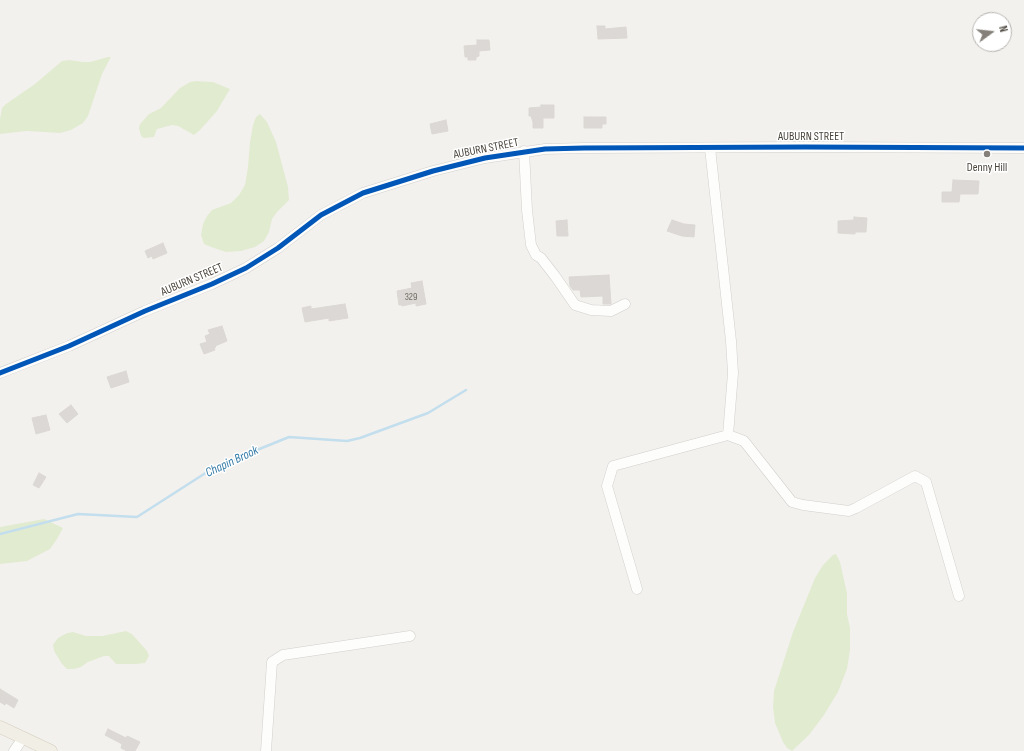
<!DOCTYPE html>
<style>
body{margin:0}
#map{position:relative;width:1024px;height:751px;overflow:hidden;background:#f3f1ee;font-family:"Sofia Sans Condensed",sans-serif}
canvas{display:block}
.north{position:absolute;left:972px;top:12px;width:40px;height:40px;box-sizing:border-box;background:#fff;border:1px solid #b6b4b0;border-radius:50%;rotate:75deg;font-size:11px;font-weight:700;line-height:16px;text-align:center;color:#49433a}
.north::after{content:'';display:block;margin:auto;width:14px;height:18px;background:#848079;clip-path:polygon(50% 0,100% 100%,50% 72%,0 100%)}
</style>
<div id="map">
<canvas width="1024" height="751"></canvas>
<div class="north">N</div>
</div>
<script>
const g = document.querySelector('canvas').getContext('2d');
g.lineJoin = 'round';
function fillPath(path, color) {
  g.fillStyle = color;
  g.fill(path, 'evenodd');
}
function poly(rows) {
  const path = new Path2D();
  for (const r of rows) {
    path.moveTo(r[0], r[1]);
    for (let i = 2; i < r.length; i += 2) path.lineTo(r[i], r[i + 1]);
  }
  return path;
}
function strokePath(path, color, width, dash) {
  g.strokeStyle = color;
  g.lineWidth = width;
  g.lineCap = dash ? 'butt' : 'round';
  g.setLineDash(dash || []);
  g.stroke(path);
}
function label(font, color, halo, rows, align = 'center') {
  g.font = font + ' "Sofia Sans Condensed",sans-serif';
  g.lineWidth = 3;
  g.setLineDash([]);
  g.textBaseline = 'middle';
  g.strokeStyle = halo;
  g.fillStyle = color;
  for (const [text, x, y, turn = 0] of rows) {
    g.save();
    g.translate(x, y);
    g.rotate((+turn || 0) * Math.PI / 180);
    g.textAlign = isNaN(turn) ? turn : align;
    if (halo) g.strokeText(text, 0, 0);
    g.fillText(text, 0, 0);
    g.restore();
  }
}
fillPath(poly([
 [108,57,111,57,102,74,88,116,83,123,71,130,60,133,26,131,0,134,0,119,2,108,6,104,35,84,62,61,69,60,83,62,90,62],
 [196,81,213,82,230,89,217,111,200,130,194,135,178,126,172,125,157,129,154,137,144,138,141,136,139,128,140,124,149,114,161,108,180,88,190,82],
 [260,114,267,122,276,142,288,187,289,200,277,212,272,219,269,232,264,241,255,247,241,251,226,252,211,247,204,244,201,235,203,224,207,216,212,210,231,203,239,195,245,185,248,167,250,142,253,125,256,117],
 [44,519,63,528,57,539,50,549,27,561,0,564,0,527],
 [836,554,840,562,847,593,847,614,850,628,850,650,847,669,838,692,824,715,809,735,792,751,787,748,783,742,775,723,773,707,774,691,793,632,815,578,823,565,833,555],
 [126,631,132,634,147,651,149,656,145,663,136,664,116,664,109,656,104,656,88,662,81,667,74,669,67,669,62,664,54,651,53,645,55,642,58,638,67,633,73,632,86,636,102,636]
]), '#e1ebd0');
strokePath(poly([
 [0,534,78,514,137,517,204,474,257,450,289,437,347,441,360,438,428,413,466,390]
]), '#c3deed', 2.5);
const building = poly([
 [597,26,605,26,605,29,626,27,627,38,598,39,597,26],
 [477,40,489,40,490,50,479,51,479,56,476,57,476,60,468,60,468,57,465,57,464,46,477,45,477,40],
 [541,105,554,105,554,118,543,118,543,128,533,128,533,122,531,116,529,116,529,108,541,107,541,105],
 [584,117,606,117,606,124,602,124,602,128,584,128,584,117],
 [446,120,448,131,432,134,430,124,446,120],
 [953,180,979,181,978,194,960,194,959,202,942,202,942,192,952,192,953,180],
 [854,217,867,218,866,232,855,232,855,234,838,233,838,221,854,220,854,217],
 [567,220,568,236,557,236,556,221,567,220],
 [672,220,684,224,695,225,694,237,682,236,667,231,672,220],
 [163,243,167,253,153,259,152,256,148,258,145,251,163,243],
 [609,275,611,304,603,304,603,296,581,297,580,290,573,290,570,286,569,277,609,275],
 [422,281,426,304,416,306,416,303,402,306,402,305,399,305,397,291,412,288,411,283,422,281],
 [345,304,348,318,329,321,329,318,305,322,302,308,311,306,311,309,345,304],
 [222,326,227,341,215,346,216,347,214,348,215,350,204,354,200,344,207,342,205,336,210,334,208,330,222,326],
 [126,371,129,382,111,388,107,377,126,371],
 [71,405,78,414,67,423,59,414,71,405],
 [46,415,50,430,36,434,32,418,46,415],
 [39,473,46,477,39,488,33,485,39,473],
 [0,689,18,700,14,708,6,703,5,705,0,702,0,689],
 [108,729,126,738,127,736,140,742,135,751,127,751,121,748,122,744,105,735,108,729]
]);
fillPath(building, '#dbd8d5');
strokePath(building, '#dbd8d4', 1);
const minor = poly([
 [524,151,527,210,531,245,536,255,541,258,555,276,575,305,591,310,611,311,625,304],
 [0,373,69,346,145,311,212,284,246,268,278,248,321,215,363,193,433,171,485,158,545,149,584,148,805,147,1024,148],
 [728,435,744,441,792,502,803,505,849,511,856,508,915,476,926,482,959,596],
 [637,589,607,486,613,466,728,435,733,373,731,341,710,148],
 [14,751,23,738],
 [266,751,272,662,283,655,410,636]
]);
const major = poly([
 [0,727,51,751]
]);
strokePath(minor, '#d1cfcc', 11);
strokePath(major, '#d4ccbd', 13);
strokePath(minor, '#fdfdfc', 10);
strokePath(major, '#f1eee6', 12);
strokePath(poly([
 [0,373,69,346,145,311,212,284,246,268,278,248,321,215,363,193,433,171,485,158,545,149,584,148,805,147,1024,148]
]), '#0057b8', 5);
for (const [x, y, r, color] of [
 [987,154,4,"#848079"]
]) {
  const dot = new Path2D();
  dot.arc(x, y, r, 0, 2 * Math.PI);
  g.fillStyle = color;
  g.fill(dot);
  strokePath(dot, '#fff', 1.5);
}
label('10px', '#6f6a62', null, [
 ["329",411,297]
]);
label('12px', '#49433a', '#fff', [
 ["AUBURN STREET",811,137],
 ["AUBURN STREET",486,149,-11],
 ["AUBURN STREET",192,280,-23]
]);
label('12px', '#49433a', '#fff', [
 ["Denny Hill",987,168]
]);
label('italic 13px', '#377ca8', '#fff', [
 ["Chapin Brook",232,462,-25]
]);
</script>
